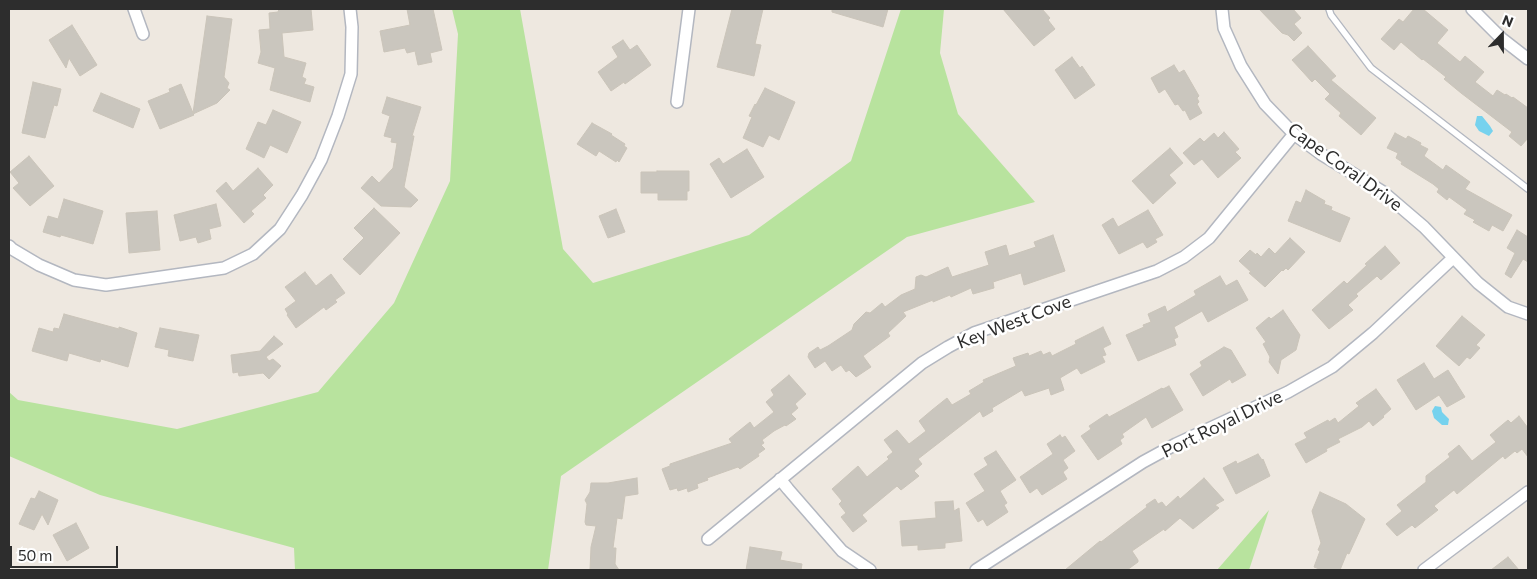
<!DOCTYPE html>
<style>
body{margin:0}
#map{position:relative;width:1537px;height:579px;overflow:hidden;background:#eee8e0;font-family:Commissioner,sans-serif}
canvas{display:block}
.frame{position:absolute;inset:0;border:10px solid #2d2d2d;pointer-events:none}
.north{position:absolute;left:1477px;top:10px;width:50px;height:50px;-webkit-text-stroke:4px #fff;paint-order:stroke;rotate:22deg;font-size:14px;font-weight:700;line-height:20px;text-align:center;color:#2d2d2d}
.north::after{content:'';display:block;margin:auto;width:18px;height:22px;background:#2d2d2d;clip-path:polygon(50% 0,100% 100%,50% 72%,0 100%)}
.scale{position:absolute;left:10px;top:546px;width:108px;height:22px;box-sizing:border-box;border:2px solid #2d2d2d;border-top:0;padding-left:6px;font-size:15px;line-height:18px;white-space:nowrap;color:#2d2d2d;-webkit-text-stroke:4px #fff;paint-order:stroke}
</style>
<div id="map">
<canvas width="1537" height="579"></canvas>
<div class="frame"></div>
<div class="north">N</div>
<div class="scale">50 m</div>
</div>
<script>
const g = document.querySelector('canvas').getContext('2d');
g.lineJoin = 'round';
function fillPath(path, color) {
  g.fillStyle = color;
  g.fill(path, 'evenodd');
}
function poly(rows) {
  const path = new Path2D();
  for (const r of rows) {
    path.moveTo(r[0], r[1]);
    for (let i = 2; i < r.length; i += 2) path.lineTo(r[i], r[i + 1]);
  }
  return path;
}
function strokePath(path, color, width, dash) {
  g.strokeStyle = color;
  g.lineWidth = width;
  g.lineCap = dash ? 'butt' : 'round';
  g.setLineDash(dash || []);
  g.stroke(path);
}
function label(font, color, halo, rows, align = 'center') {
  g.font = font + ' Commissioner,sans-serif';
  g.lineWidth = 5;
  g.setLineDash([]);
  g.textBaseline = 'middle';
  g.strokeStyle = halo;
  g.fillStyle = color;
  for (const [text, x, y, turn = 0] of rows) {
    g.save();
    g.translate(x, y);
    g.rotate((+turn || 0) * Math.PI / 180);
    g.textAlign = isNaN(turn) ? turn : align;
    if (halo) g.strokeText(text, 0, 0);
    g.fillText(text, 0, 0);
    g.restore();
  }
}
fillPath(poly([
 [452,9,520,9,563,249,593,283,749,235,851,161,901,9,944,9,940,53,958,114,1035,202,907,237,561,476,548,570,295,570,294,548,100,495,9,456,9,392,18,400,177,429,318,392,394,303,450,181,458,34],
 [1269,510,1249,570,1217,570]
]), '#b8e39e');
fillPath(poly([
 [1477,116,1482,116,1490,126,1493,131,1489,136,1479,131,1475,125],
 [1435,406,1441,407,1442,412,1449,419,1448,425,1442,425,1434,418,1432,411]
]), '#76d2ee');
const building = poly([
 [279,9,311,9,313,30,282,33,284,57,306,63,302,77,306,79,304,84,314,87,310,102,270,90,275,68,258,63,261,52,259,30,270,29,269,13,278,12,279,9],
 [407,9,433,9,442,50,430,53,432,62,418,65,415,51,407,53,405,48,384,52,380,31,410,25,407,9],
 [732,9,763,9,755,44,761,45,754,76,717,67,732,9],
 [832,9,888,9,883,27,832,12,832,9],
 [1003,9,1042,9,1050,18,1048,20,1055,29,1034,46,1003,9],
 [1259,9,1293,9,1301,18,1294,24,1302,33,1294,41,1288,35,1282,33,1259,9],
 [1414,9,1423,9,1448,30,1437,43,1460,62,1465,56,1484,72,1475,82,1493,96,1497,90,1505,95,1506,94,1512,98,1513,97,1528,108,1528,138,1521,146,1509,136,1512,132,1461,93,1444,79,1446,77,1423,59,1422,60,1401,42,1394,50,1381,39,1399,19,1403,22,1414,9],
 [207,16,232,19,224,77,229,83,227,88,230,90,217,103,193,114,194,115,160,129,148,101,170,92,169,89,181,84,193,113,207,16],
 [72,25,97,65,80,76,69,58,66,68,49,40,72,25],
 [623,40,630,50,637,45,651,65,625,84,624,82,611,91,598,72,618,57,612,47,623,40],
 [1308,46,1336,76,1331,80,1376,118,1361,135,1339,116,1341,113,1325,99,1330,94,1315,79,1312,82,1292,60,1308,46],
 [1072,57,1080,68,1082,66,1095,85,1075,99,1055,70,1072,57],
 [1174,65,1179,73,1184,70,1199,96,1197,98,1199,102,1197,104,1202,113,1190,120,1185,110,1183,111,1178,104,1175,105,1165,89,1159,93,1151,78,1174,65],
 [33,82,61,89,57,106,54,105,45,138,22,133,33,82],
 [765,88,795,102,779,140,769,135,763,147,743,138,752,117,749,116,755,104,756,105,765,88],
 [101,93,140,109,133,128,93,111,101,93],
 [387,97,421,107,412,136,414,136,404,187,418,200,411,207,381,206,361,188,372,176,379,183,393,168,397,143,391,142,392,138,384,136,390,116,382,113,387,97],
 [273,110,301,122,287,153,270,145,264,158,246,149,258,122,266,125,273,110],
 [592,123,612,134,611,135,625,144,624,146,627,148,619,162,617,160,616,162,599,151,596,156,577,144,592,123],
 [1224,132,1239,149,1235,152,1241,158,1218,178,1202,159,1194,165,1183,153,1200,138,1204,142,1214,133,1218,138,1224,132],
 [1395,133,1406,139,1408,136,1421,143,1420,145,1428,149,1424,156,1443,170,1446,165,1470,182,1465,189,1512,215,1503,231,1492,225,1489,231,1473,222,1475,220,1464,214,1467,210,1449,197,1447,200,1437,192,1439,189,1433,184,1401,164,1402,162,1396,158,1398,153,1387,148,1395,133],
 [1170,148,1183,163,1169,175,1176,183,1153,204,1132,181,1170,148],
 [747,149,764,177,731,198,710,164,719,158,723,164,747,149],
 [29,156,54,186,30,206,13,188,19,183,10,172,29,156],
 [258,168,273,185,263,195,266,198,251,211,254,214,244,223,216,191,226,182,233,191,258,168],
 [657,171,689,171,689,191,687,191,687,200,658,200,658,193,641,193,641,172,657,172,657,171],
 [1306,190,1325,201,1324,204,1332,207,1331,210,1350,218,1340,242,1288,221,1296,201,1301,203,1306,190],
 [64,199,103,211,93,244,61,235,60,237,43,232,48,216,58,219,64,199],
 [216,204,221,226,209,229,211,239,198,243,196,237,180,241,174,215,216,204],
 [374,208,400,233,360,275,343,259,364,238,354,228,374,208],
 [616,209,625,232,608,238,599,216,616,209],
 [1148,210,1163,235,1155,239,1157,242,1147,248,1143,242,1119,254,1102,225,1113,218,1118,227,1148,210],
 [157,211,160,250,129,253,126,213,157,211],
 [1517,230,1528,237,1528,262,1523,259,1511,278,1505,274,1515,253,1507,248,1517,230],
 [1053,235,1065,271,1024,285,1021,273,993,282,994,288,973,294,971,288,951,297,950,295,933,302,933,300,903,312,906,316,888,333,890,336,863,356,871,367,856,377,849,370,846,372,841,365,832,371,825,361,815,368,808,357,809,353,818,347,820,350,828,346,852,330,854,324,866,312,870,313,882,303,885,307,901,295,915,289,916,277,921,275,926,277,948,267,952,277,989,265,985,252,1006,245,1009,256,1036,247,1034,242,1053,235],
 [1290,238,1305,252,1288,270,1286,268,1283,271,1282,270,1265,287,1249,273,1251,272,1239,261,1250,250,1256,255,1257,253,1261,257,1269,248,1275,254,1290,238],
 [1385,246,1400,263,1381,280,1377,276,1356,294,1358,296,1348,305,1353,310,1329,329,1312,310,1344,281,1347,284,1367,265,1365,264,1385,246],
 [305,272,316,286,331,274,345,293,335,300,337,302,326,310,324,307,296,328,287,315,288,314,285,309,296,301,285,287,305,272],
 [1220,276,1226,286,1237,280,1248,300,1208,322,1202,311,1174,327,1178,337,1174,339,1176,345,1138,361,1126,335,1144,327,1143,325,1151,322,1148,314,1165,306,1167,312,1196,295,1194,291,1220,276],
 [1283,310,1300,335,1296,350,1281,360,1278,374,1269,362,1270,357,1263,344,1266,342,1256,328,1269,317,1271,319,1283,310],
 [64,314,119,329,119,327,137,333,128,367,101,359,100,362,69,353,67,361,32,351,39,328,53,332,54,328,59,329,64,314],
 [1462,316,1485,335,1476,345,1480,348,1470,359,1467,357,1459,366,1436,346,1462,316],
 [1103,327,1111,344,1103,348,1106,355,1102,356,1105,362,1081,374,1077,368,1060,378,1064,390,1051,395,1049,388,1025,396,1022,390,992,408,993,411,983,417,980,411,918,459,922,464,914,471,919,476,901,490,897,486,862,515,867,521,853,532,841,517,846,513,839,504,842,501,832,489,858,466,867,477,889,459,887,457,893,452,884,440,897,430,909,444,926,431,919,421,932,410,947,398,952,405,971,394,969,391,984,382,983,380,1016,366,1013,358,1028,353,1029,356,1041,351,1043,355,1050,352,1052,356,1076,344,1075,341,1103,327],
 [160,328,199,335,193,361,168,356,169,350,155,347,160,328],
 [274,336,283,344,266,357,269,361,273,359,281,366,269,379,263,373,239,376,238,372,233,373,231,355,260,351,274,336],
 [1224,347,1231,350,1246,375,1232,383,1230,379,1203,396,1190,374,1202,366,1200,362,1224,347],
 [1424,363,1434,379,1448,370,1465,397,1447,407,1439,395,1416,410,1397,380,1424,363],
 [789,375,806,394,795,404,798,408,791,414,796,419,786,426,785,425,774,431,762,440,764,443,761,445,765,449,758,454,759,456,740,469,738,467,707,478,708,480,697,484,698,488,688,492,687,488,678,491,677,488,670,490,662,469,670,466,670,464,732,443,729,439,750,422,754,428,774,412,766,402,774,395,771,390,789,375],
 [1169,386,1183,410,1152,428,1146,417,1122,434,1124,437,1120,440,1122,444,1098,460,1081,436,1091,429,1089,426,1107,414,1109,417,1162,388,1163,389,1169,386],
 [1376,389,1391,409,1383,416,1384,417,1373,426,1369,421,1362,427,1338,439,1340,442,1326,449,1327,451,1306,463,1295,444,1307,438,1304,433,1328,420,1329,422,1335,418,1338,423,1359,406,1356,403,1376,389],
 [1519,416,1528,428,1528,457,1522,449,1517,453,1515,451,1505,459,1503,456,1457,494,1454,490,1434,506,1438,510,1415,528,1412,525,1397,536,1386,524,1402,511,1397,505,1426,482,1426,476,1450,457,1448,454,1459,445,1472,461,1496,442,1490,435,1508,420,1511,423,1519,416],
 [1060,435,1062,438,1065,436,1075,451,1063,460,1068,468,1063,472,1067,479,1042,495,1037,488,1030,493,1020,477,1053,454,1047,444,1060,435],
 [996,451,1016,480,1000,491,1007,503,1004,505,1008,512,987,526,983,519,978,522,966,503,985,491,974,474,988,465,984,458,996,451],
 [1258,454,1262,460,1263,459,1270,476,1236,494,1223,468,1236,461,1237,464,1258,454],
 [637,478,638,494,625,496,622,519,617,518,613,548,616,548,615,564,619,570,590,570,591,547,596,526,586,525,585,522,587,504,585,500,590,492,591,483,608,483,637,478],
 [1204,478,1224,500,1215,505,1219,508,1193,529,1180,518,1165,531,1164,529,1132,551,1138,560,1138,562,1127,570,1065,570,1100,541,1101,542,1147,507,1146,505,1155,499,1158,504,1162,502,1166,507,1178,496,1180,499,1204,478],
 [39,491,58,500,48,525,42,514,34,530,19,524,31,498,35,499,39,491],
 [1320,492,1346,504,1365,519,1349,554,1347,553,1340,570,1322,570,1314,567,1320,551,1318,550,1321,543,1312,511,1320,492],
 [953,501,954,511,959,508,962,541,945,543,945,548,918,550,918,545,902,546,900,521,936,518,935,502,953,501],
 [76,523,89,548,67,561,53,535,76,523],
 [750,547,782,552,780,560,802,564,801,570,746,570,750,547],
 [1508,557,1519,570,1491,570,1508,557]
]);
fillPath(building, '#cac6be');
strokePath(building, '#cac4b9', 1);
const service = poly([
 [1329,9,1331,15,1371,68,1528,189]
]);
const minor = poly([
 [134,9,143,34],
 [1222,9,1224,28,1241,66,1265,104,1294,134,1321,154,1383,192,1424,227,1478,283,1508,307,1528,314],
 [1472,9,1501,38,1528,59],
 [677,102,689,9],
 [9,246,12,249,39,265,74,280,106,285,224,268,253,254,280,229,302,195,321,160,338,116,351,74,352,27,350,9],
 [780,479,788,489,842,551,870,570],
 [708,539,922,363,948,347,974,333,1157,271,1184,257,1209,238,1294,134],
 [976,570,1143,462,1176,444,1288,392,1332,367,1373,333,1453,258],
 [1424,570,1528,492]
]);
strokePath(service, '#b3b7c0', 8);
strokePath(minor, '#b3b7c0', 14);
strokePath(service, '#fff', 5.5);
strokePath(minor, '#fff', 11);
label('18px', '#2d2d2d', '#fff', [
 ["Cape Coral Drive",1345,167,36],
 ["Key West Cove",1014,322,-21],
 ["Port Royal Drive",1222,424,-26]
]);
</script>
